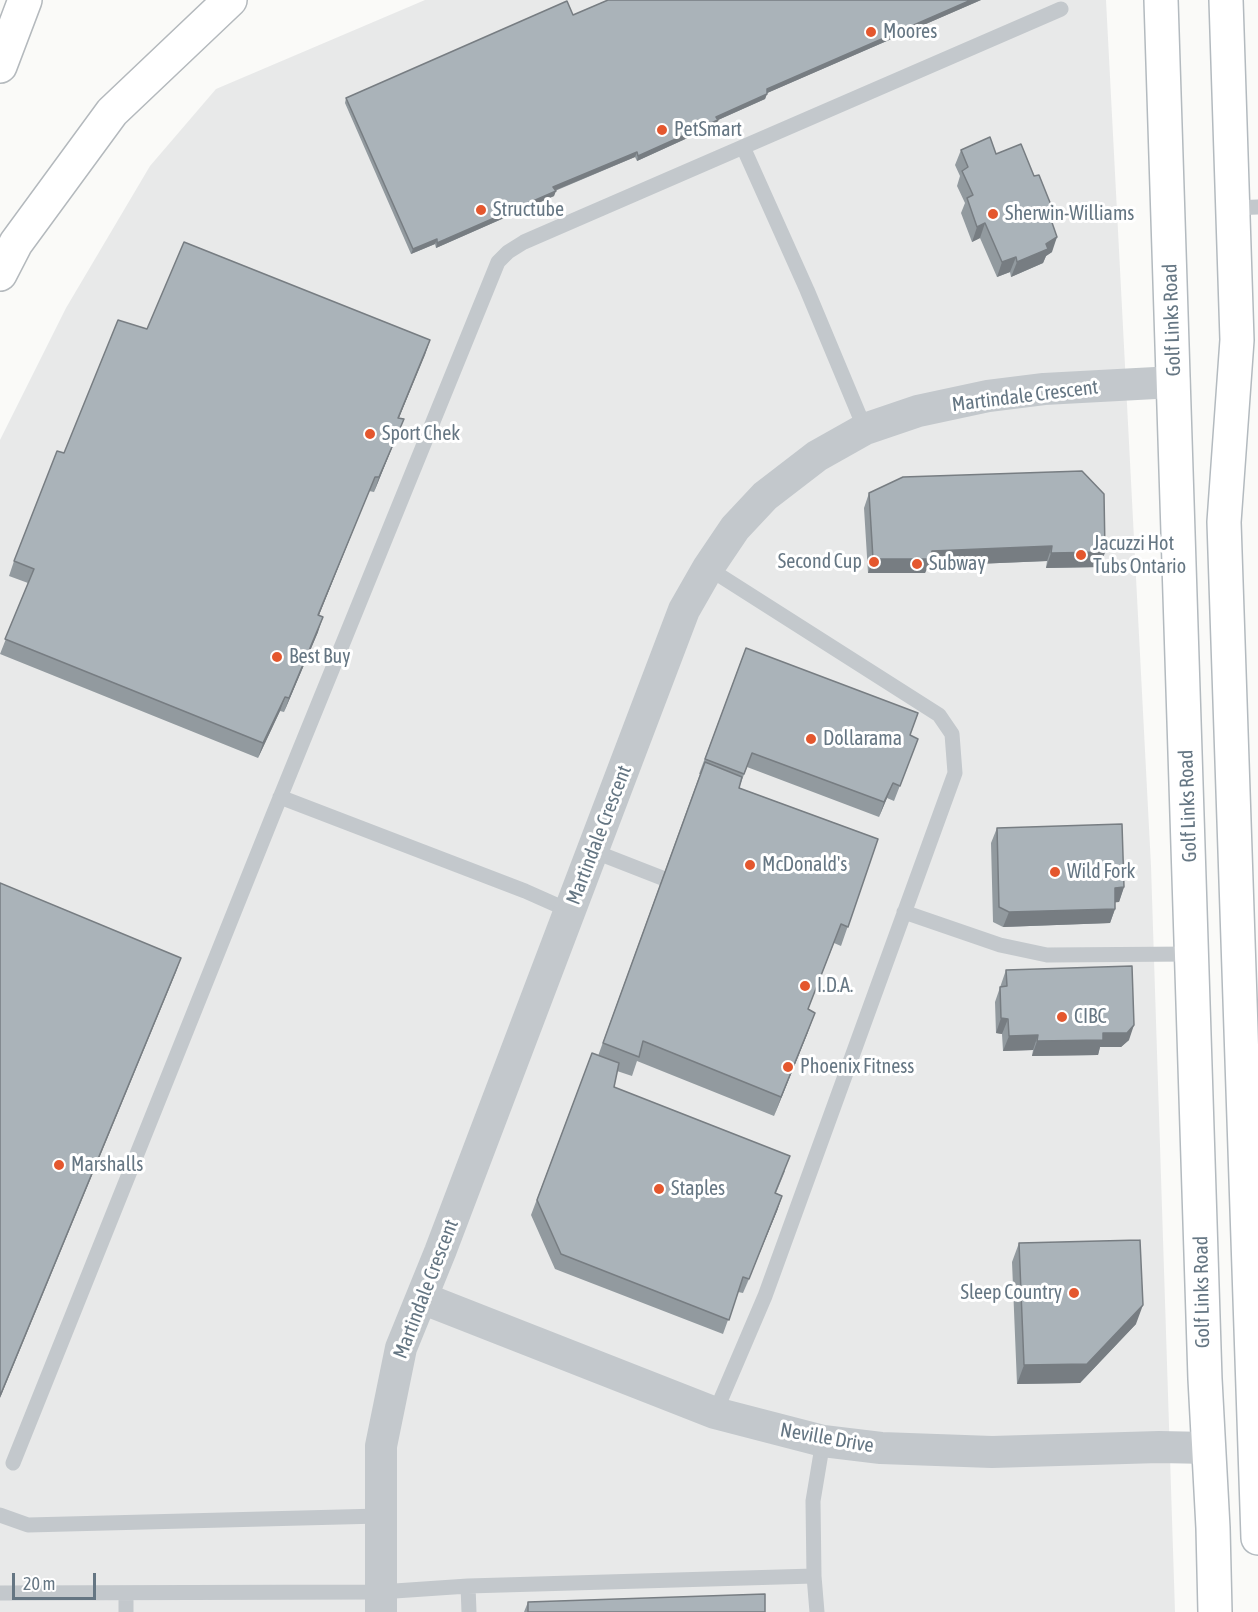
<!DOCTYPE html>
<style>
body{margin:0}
#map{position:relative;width:1258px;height:1612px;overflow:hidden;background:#fafaf8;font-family:"Asap Condensed",sans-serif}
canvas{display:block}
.scale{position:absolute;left:12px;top:1573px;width:84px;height:27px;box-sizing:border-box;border:3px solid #657683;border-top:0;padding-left:8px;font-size:18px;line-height:21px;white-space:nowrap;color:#657683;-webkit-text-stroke:4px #fff;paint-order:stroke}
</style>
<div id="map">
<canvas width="1258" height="1612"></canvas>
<div class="scale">20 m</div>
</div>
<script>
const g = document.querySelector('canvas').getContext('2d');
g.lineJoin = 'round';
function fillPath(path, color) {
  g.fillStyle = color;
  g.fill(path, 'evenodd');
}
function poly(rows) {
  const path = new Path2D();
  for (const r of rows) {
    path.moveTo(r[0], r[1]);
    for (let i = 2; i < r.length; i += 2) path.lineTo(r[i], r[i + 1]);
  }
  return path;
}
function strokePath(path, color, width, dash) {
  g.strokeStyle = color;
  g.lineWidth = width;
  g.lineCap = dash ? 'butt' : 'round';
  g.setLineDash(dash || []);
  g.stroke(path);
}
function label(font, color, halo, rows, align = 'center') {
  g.font = font + ' "Asap Condensed",sans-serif';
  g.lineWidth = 6;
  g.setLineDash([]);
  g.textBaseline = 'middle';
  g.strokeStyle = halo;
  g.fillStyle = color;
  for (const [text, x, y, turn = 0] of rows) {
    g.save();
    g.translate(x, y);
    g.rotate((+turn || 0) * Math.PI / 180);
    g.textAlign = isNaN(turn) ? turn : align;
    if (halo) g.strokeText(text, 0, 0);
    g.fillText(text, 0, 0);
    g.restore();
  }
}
fillPath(poly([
 [425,0,1106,0,1151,866,1175,1612,0,1612,0,440,66,308,150,166,216,89]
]), '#e8e9e9');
const secondary = poly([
 [1161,0,1205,1379,1213,1528,1215,1612],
 [1226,0,1237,340,1224,522,1258,1538]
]);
const highway = poly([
 [0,66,25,0],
 [0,274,16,243,112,112,230,0]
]);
strokePath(secondary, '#b3babf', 36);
strokePath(highway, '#b4b9bd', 36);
strokePath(poly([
 [743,147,807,290,865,429],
 [1233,208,1258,207],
 [708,568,939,715,952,734,955,773,765,1296,715,1413],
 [280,797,525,891,570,911],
 [593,851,675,883,681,888],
 [904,912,1000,945,1047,955,1192,954],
 [13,1463,273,815,498,262,508,252,524,242,1061,9],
 [0,1515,28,1525,380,1516],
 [468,1586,469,1612],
 [0,1593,380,1592,468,1586,814,1576],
 [126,1593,126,1612],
 [817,1612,814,1576,813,1501,823,1441]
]), '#c3c8cc', 15);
strokePath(poly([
 [422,1298,715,1413,823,1441,881,1448,992,1452,1159,1447,1209,1448],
 [381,1612,381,1446,401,1348,440,1252,684,610,708,568,735,528,765,496,817,456,865,429,918,411,988,396,1044,389,1174,382]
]), '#c3c8cc', 32);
strokePath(secondary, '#fff', 33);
strokePath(highway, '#fff', 33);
fillPath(poly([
 [608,0,981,0,767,93,765,99,718,120,716,125,637,161,635,157,555,191,554,196,436,248,435,244,411,254,345,103,346,98,573,15],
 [961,150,996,154,1050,218,1052,252,1046,256,1043,263,1011,277,1010,272,997,277,980,238,972,242,961,213,965,203,957,186,960,176,955,165],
 [147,329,430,340,399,418,398,433,374,492,369,491,319,615,318,632,284,712,280,711,258,758,0,654,28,583,9,576,14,561,64,453],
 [869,493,1105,552,1100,567,1046,568,1047,561,928,566,925,573,868,573,864,508],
 [746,648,910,735,918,739,894,801,887,798,879,817,747,767,740,785,739,788,878,839,841,946,834,943,808,1009,808,1032,774,1116,637,1061,632,1076,617,1071,614,1087,785,1171,776,1193,782,1196,777,1211,743,1293,738,1292,723,1334,555,1269,531,1215,592,1053,598,1056,700,774,699,774],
 [997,828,1124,887,1119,902,1115,902,1115,909,1110,923,1003,927,993,922,991,843],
 [1006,970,1129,1040,1121,1047,1100,1047,1098,1055,1032,1056,1033,1050,1003,1051,1002,1034,996,1033,995,1002],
 [1019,1243,1136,1324,1080,1383,1017,1384,1012,1262],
 [528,1602,765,1612,524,1612]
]), '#929a9f');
fillPath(poly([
 [971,0,981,0,765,94,767,89],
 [767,94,765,99,718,120,716,125,637,161,638,156,716,117],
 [637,152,635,157,551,192,553,187],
 [556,191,554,196,436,248,437,243],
 [1053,210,1048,225,1048,211],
 [985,223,980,238,972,242,977,227],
 [1057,237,1052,252,1046,256,1043,263,1011,277,1017,262],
 [437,239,435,244,411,254,413,249],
 [1016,257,1010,272,997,277,1002,262],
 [430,340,425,355,393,432,398,418],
 [404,419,398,433,374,492,379,477],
 [375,477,369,491,313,630,318,615],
 [1052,546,1047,561,928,566,925,573,868,573,873,559,932,551],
 [1105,552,1100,567,1046,568,1051,553],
 [323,617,318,632,284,712,289,698],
 [285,697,280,711,258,758,263,743],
 [893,783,887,798,879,817,884,802],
 [1124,887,1119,902,1110,903,1115,888],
 [1115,909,1110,923,1003,927,1009,912],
 [181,958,176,972,0,1398,0,1396],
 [815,1013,808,1032,774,1116,781,1097],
 [1001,1018,1008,1019,1002,1034,996,1033],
 [1134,1025,1129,1040,1121,1047,1100,1047,1098,1055,1032,1056,1037,1041,1103,1033],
 [1038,1035,1033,1050,1003,1051,1009,1036],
 [782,1196,777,1211,743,1293,749,1279],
 [1143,1305,1136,1324,1080,1383,1017,1384,1024,1365]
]), '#777d82');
const building = poly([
 [608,0,971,0,767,89,767,94,716,117,718,120,638,156,637,152,553,187,556,191,437,243,437,239,413,249,346,98,567,1,573,15,608,0],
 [990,137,996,154,1021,144,1034,176,1039,175,1053,210,1048,211,1057,237,1046,244,1048,249,1017,262,1016,257,1002,262,985,223,977,227,967,198,973,195,962,171,968,167,961,150,990,137],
 [184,242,430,340,398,418,404,419,379,477,375,477,318,615,323,617,289,698,285,697,263,743,5,639,34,569,14,561,57,451,64,453,118,320,147,329,184,242],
 [1082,471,1104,494,1105,552,1051,553,1052,546,932,551,930,559,873,559,869,493,903,477,1082,471],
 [746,648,918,713,910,735,918,739,900,786,893,783,884,802,752,753,744,774,705,759,746,648],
 [705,762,742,777,739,788,878,839,848,927,841,924,808,1009,815,1013,781,1097,643,1041,639,1057,603,1043,705,762],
 [1122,824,1124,887,1115,888,1115,909,1009,912,999,907,997,828,1122,824],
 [0,883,181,958,0,1396,0,883],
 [1132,966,1134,1025,1127,1033,1103,1033,1103,1040,1037,1041,1038,1035,1009,1036,1008,1019,1001,1018,1000,987,1007,986,1006,970,1132,966],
 [592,1053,619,1063,614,1087,790,1156,775,1193,782,1196,749,1279,743,1277,729,1320,561,1254,537,1200,592,1053],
 [1140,1240,1143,1305,1087,1364,1024,1365,1019,1243,1140,1240],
 [765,1594,765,1612,528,1612,528,1602,765,1594]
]);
fillPath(building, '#aab3b9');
strokePath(building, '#777d82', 1.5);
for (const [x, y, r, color] of [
 [871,32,6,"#e4572e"],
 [662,130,6,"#e4572e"],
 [481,210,6,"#e4572e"],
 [993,214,6,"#e4572e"],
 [370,434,6,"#e4572e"],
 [1081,555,6,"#e4572e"],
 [874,562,6,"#e4572e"],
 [917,564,6,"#e4572e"],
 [277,657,6,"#e4572e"],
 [811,739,6,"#e4572e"],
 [750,865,6,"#e4572e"],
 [1055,872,6,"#e4572e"],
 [805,986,6,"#e4572e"],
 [1062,1017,6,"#e4572e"],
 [788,1067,6,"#e4572e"],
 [59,1165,6,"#e4572e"],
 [659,1189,6,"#e4572e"],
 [1074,1293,6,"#e4572e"]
]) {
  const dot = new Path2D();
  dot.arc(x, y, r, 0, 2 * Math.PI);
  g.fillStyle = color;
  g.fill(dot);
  strokePath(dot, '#fff', 2);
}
label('20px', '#657683', '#fff', [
 ["Moores",883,32],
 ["PetSmart",674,130],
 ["Structube",493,210],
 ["Sherwin-Williams",1005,214],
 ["Sport Chek",382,434],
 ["Jacuzzi Hot",1093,544],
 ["Tubs Ontario",1093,567],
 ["Second Cup",862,562,"right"],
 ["Subway",929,564],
 ["Best Buy",289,657],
 ["Dollarama",823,739],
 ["McDonald's",762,865],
 ["Wild Fork",1067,872],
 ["I.D.A.",817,986],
 ["CIBC",1074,1017],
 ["Phoenix Fitness",800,1067],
 ["Marshalls",71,1165],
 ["Staples",671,1189],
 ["Sleep Country",1062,1293,"right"]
], 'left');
label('20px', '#657683', '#fff', [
 ["Golf Links Road",1172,320,-92],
 ["Martindale Crescent",1025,396,-7],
 ["Golf Links Road",1188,806,-92],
 ["Martindale Crescent",599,835,-69],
 ["Martindale Crescent",426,1289,-69],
 ["Golf Links Road",1202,1292,-91],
 ["Neville Drive",827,1438,10]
]);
</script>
